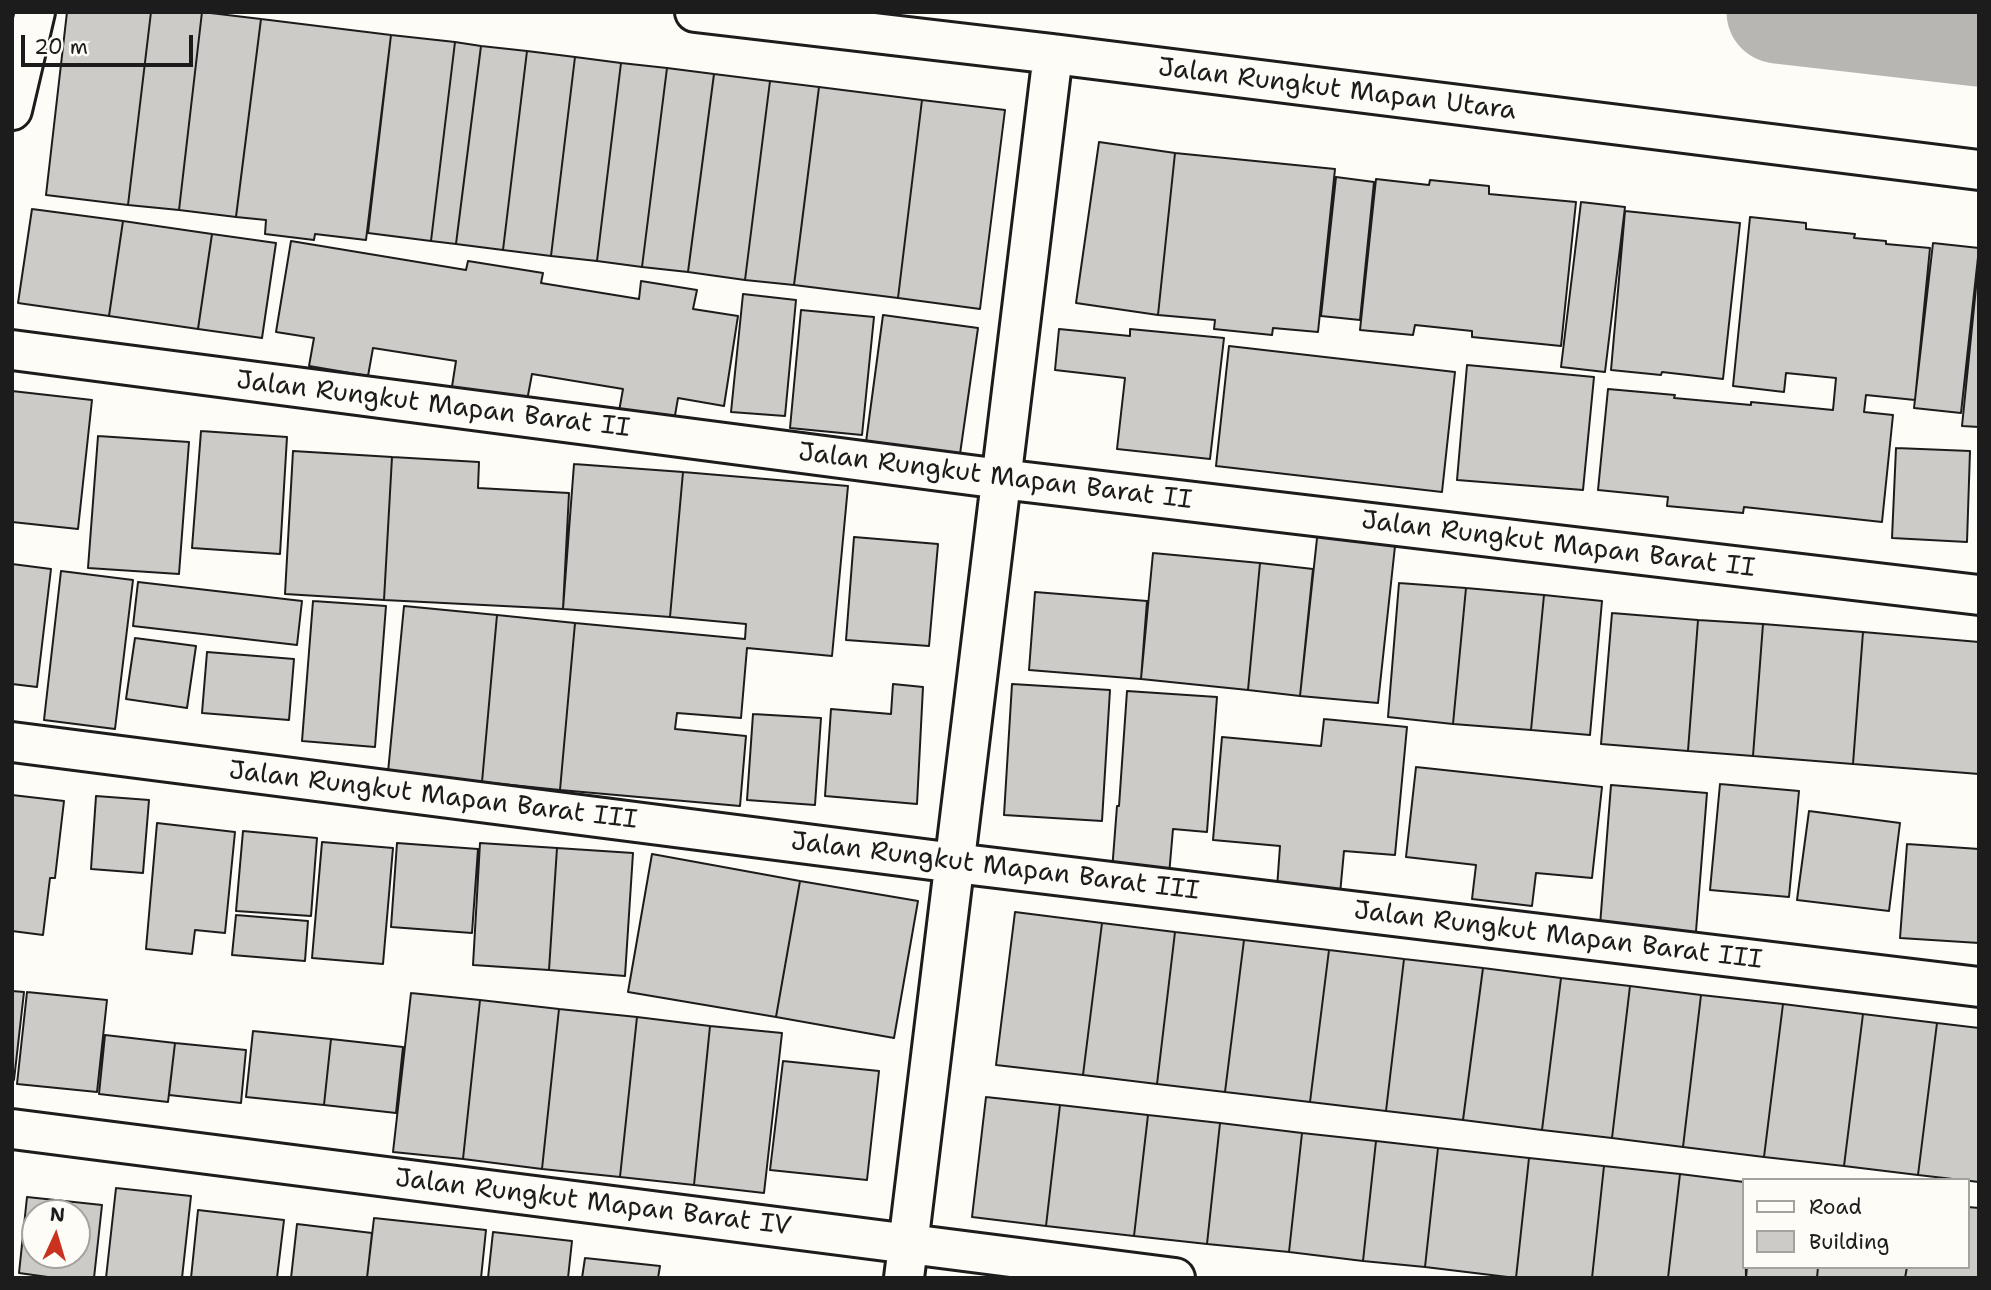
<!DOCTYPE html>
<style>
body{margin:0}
#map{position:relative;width:1991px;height:1290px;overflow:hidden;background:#fdfcf7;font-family:"Shantell Sans",sans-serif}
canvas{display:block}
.frame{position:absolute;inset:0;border:14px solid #1c1c1c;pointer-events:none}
.legend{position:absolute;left:1742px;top:1178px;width:228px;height:91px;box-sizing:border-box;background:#fdfcf7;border:2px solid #a3a29f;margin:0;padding:9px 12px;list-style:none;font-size:21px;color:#1c1c1c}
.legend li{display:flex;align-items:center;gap:14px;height:35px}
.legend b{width:35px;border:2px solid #a3a29f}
.north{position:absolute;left:21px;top:1199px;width:70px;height:70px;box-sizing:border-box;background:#fdfcf7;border:2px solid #a3a29f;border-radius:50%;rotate:4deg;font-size:19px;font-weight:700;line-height:28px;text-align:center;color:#1c1c1c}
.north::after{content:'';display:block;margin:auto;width:24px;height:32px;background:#c8321e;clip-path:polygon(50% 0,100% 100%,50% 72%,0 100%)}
.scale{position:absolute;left:21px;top:35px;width:172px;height:32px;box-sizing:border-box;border:4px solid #1c1c1c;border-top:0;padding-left:9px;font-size:21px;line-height:24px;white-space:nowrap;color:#1c1c1c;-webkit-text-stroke:5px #fdfcf7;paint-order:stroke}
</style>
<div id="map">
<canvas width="1991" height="1290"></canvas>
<div class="frame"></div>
<ul class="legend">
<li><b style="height:9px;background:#fdfcf7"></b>Road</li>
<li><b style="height:19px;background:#cccbc8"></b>Building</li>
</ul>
<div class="north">N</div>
<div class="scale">20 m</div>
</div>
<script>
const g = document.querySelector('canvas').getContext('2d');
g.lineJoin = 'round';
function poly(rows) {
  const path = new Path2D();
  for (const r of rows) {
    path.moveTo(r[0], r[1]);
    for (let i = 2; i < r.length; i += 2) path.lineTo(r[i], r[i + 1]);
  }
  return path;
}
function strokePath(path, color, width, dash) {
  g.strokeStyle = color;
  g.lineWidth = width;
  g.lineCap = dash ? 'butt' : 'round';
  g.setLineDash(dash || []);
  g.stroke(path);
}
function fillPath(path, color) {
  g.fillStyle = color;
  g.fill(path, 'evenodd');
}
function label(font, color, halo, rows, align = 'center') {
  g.font = font + ' "Shantell Sans",sans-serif';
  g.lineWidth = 5;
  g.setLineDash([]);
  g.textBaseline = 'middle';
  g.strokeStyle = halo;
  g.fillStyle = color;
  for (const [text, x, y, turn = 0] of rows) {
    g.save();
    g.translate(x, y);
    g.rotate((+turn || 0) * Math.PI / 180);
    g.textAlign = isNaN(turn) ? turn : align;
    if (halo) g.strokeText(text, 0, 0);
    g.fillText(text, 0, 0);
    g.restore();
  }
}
strokePath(poly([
 [1778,12,1979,35]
]), '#b7b6b2', 103);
const building = poly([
 [67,12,151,12,128,205,46,195,67,12],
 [151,12,202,12,179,210,128,205,151,12],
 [202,12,261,19,236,217,179,210,202,12],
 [261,19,391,35,366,240,315,234,314,240,265,234,266,220,236,217,261,19],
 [391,35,455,42,431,241,368,233,391,35],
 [455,42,481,46,456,244,431,241,455,42],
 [481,46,527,51,503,250,456,244,481,46],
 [527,51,575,57,551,256,503,250,527,51],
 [575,57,621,63,597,261,551,256,575,57],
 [621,63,667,68,642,267,597,261,621,63],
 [667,68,714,74,688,272,642,267,667,68],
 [714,74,770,81,745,280,688,272,714,74],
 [770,81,819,87,794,285,745,280,770,81],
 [819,87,922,100,898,298,794,285,819,87],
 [922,100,1005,110,980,309,898,298,922,100],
 [1099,142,1175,153,1158,315,1076,303,1099,142],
 [1175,153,1335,169,1318,332,1273,328,1272,335,1214,329,1215,320,1158,315,1175,153],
 [1336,177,1374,182,1360,320,1321,316,1336,177],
 [1376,179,1429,185,1430,180,1489,186,1489,194,1576,202,1561,346,1472,337,1472,331,1415,325,1413,335,1360,330,1376,179],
 [1581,202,1625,207,1605,372,1561,367,1581,202],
 [32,209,123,221,109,316,18,303,32,209],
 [1625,211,1740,223,1723,379,1662,372,1661,375,1611,370,1625,211],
 [1750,217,1806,223,1806,229,1855,234,1854,238,1886,241,1886,244,1930,248,1915,400,1866,395,1864,412,1893,415,1882,522,1744,507,1743,513,1667,506,1668,497,1598,490,1608,389,1675,395,1674,398,1751,405,1751,402,1833,410,1836,378,1786,373,1784,392,1733,386,1750,217],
 [123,221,212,234,198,329,109,316,123,221],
 [212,234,276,243,262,338,198,329,212,234],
 [291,241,466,270,468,261,543,273,541,283,639,299,641,281,697,290,693,309,738,316,724,406,678,398,673,427,618,417,623,389,532,374,526,406,451,393,456,361,373,348,368,376,309,366,314,338,276,332,291,241],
 [1933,243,1979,248,1961,413,1914,408,1933,243],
 [1979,258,1979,427,1962,426,1979,258],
 [743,294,796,300,785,416,731,412,743,294],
 [801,310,874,317,862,435,790,428,801,310],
 [883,315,978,328,960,454,866,442,883,315],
 [1059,329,1130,336,1130,329,1224,338,1210,459,1117,449,1125,378,1055,370,1059,329],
 [1229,346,1455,372,1442,492,1216,466,1229,346],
 [1467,365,1594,377,1583,490,1457,480,1467,365],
 [12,391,92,400,78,529,12,522,12,391],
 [201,431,287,437,280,554,192,548,201,431],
 [98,436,189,442,179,574,88,568,98,436],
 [1896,448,1970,451,1967,542,1892,538,1896,448],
 [293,451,392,457,384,600,285,594,293,451],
 [392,457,479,462,478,488,569,493,563,609,384,600,392,457],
 [574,464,683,472,670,617,563,609,574,464],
 [683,472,848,486,832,656,747,648,741,718,677,713,675,729,746,736,740,806,560,790,575,623,745,639,746,624,670,617,683,472],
 [1318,529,1396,537,1378,703,1300,696,1318,529],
 [854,537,938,544,929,646,846,640,854,537],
 [1153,553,1260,563,1248,690,1141,679,1153,553],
 [1260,563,1313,569,1300,696,1248,690,1260,563],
 [12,564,51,569,37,687,12,684,12,564],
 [61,571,133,580,115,729,44,720,61,571],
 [138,582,302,601,297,645,133,626,138,582],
 [1399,583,1466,588,1453,724,1388,717,1399,583],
 [1466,588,1544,595,1531,730,1453,724,1466,588],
 [1035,592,1147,601,1141,679,1029,670,1035,592],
 [1544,595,1602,601,1590,735,1531,730,1544,595],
 [313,601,386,606,375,747,302,741,313,601],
 [404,606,497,615,482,782,388,772,404,606],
 [1612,613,1698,620,1688,751,1601,744,1612,613],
 [497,615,575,623,560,790,482,782,497,615],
 [1698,620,1763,624,1753,756,1688,751,1698,620],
 [1763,624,1863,632,1853,764,1753,756,1763,624],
 [1863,632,1979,642,1979,774,1853,764,1863,632],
 [135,638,196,646,187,708,126,699,135,638],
 [207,652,294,659,289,720,202,713,207,652],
 [893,684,923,687,917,804,825,796,831,709,891,714,893,684],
 [1012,684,1110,690,1102,821,1004,815,1012,684],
 [1127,691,1217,697,1207,832,1173,829,1169,875,1112,871,1117,806,1119,806,1127,691],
 [753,714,821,718,815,805,747,800,753,714],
 [1324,719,1407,727,1395,855,1344,851,1340,894,1277,888,1280,846,1213,840,1222,737,1321,746,1324,719],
 [1416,767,1602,787,1592,878,1536,873,1532,906,1472,899,1476,865,1406,857,1416,767],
 [1720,784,1799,791,1789,897,1710,890,1720,784],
 [1611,785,1707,793,1695,944,1599,938,1611,785],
 [12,795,64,801,55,878,50,878,43,935,12,931,12,795],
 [96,796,149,800,143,873,91,869,96,796],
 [1809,811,1900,823,1889,911,1797,900,1809,811],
 [157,823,235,832,225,933,195,930,192,954,146,949,157,823],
 [243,831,317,838,311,916,236,911,243,831],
 [322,842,393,848,383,964,312,958,322,842],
 [397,843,478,849,472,933,391,927,397,843],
 [480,843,557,848,549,970,473,965,480,843],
 [1907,844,1979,849,1979,943,1900,938,1907,844],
 [557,848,633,853,625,976,549,970,557,848],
 [652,854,800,881,776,1017,628,992,652,854],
 [800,881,918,901,894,1038,776,1017,800,881],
 [1015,912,1102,923,1083,1075,996,1065,1015,912],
 [236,915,308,921,305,961,232,955,236,915],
 [1102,923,1175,932,1157,1084,1083,1075,1102,923],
 [1175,932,1244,940,1225,1092,1157,1084,1175,932],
 [1244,940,1329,950,1310,1102,1225,1092,1244,940],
 [1329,950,1404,959,1386,1111,1310,1102,1329,950],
 [1404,959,1483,968,1463,1120,1386,1111,1404,959],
 [1483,968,1561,978,1542,1130,1463,1120,1483,968],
 [1561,978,1630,986,1612,1138,1542,1130,1561,978],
 [1630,986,1701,995,1683,1147,1612,1138,1630,986],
 [12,991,24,992,14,1080,12,1080,12,991],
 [27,992,107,1000,97,1092,17,1084,27,992],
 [411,993,480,1000,463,1159,393,1152,411,993],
 [1701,995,1783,1004,1764,1157,1683,1147,1701,995],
 [480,1000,559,1009,542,1169,463,1159,480,1000],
 [1783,1004,1863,1014,1844,1166,1764,1157,1783,1004],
 [559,1009,637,1017,620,1177,542,1169,559,1009],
 [1863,1014,1937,1023,1918,1175,1844,1166,1863,1014],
 [637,1017,710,1026,694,1185,620,1177,637,1017],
 [1937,1023,1979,1028,1979,1182,1918,1175,1937,1023],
 [710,1026,782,1033,764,1193,694,1185,710,1026],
 [253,1031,331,1039,324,1105,246,1097,253,1031],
 [105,1035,175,1043,168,1102,99,1094,105,1035],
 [331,1039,403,1047,396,1113,324,1105,331,1039],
 [175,1043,246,1050,241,1103,169,1095,175,1043],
 [783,1061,879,1071,867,1180,770,1170,783,1061],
 [986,1097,1060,1105,1046,1226,972,1217,986,1097],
 [1060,1105,1148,1115,1134,1236,1046,1226,1060,1105],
 [1148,1115,1220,1123,1207,1244,1134,1236,1148,1115],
 [1220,1123,1302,1133,1289,1252,1207,1244,1220,1123],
 [1302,1133,1376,1141,1363,1261,1289,1252,1302,1133],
 [1376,1141,1438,1148,1425,1267,1363,1261,1376,1141],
 [1438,1148,1529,1158,1516,1278,1425,1267,1438,1148],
 [1529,1158,1604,1166,1592,1278,1516,1278,1529,1158],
 [1604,1166,1680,1174,1668,1278,1592,1278,1604,1166],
 [1680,1174,1744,1182,1746,1278,1668,1278,1680,1174],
 [116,1188,191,1196,182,1278,106,1278,116,1188],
 [27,1197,102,1205,94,1278,55,1278,19,1273,27,1197],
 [35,1213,77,1213,77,1255,35,1255,35,1213],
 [1968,1207,1979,1208,1979,1278,1905,1278,1907,1267,1968,1267,1968,1207],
 [198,1210,284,1220,277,1278,191,1278,198,1210],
 [374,1218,486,1230,481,1278,367,1278,374,1218],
 [297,1224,372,1233,367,1278,291,1278,297,1224],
 [493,1232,572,1241,568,1278,488,1278,493,1232],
 [585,1258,660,1266,658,1278,582,1278,585,1258],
 [1747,1267,1818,1267,1817,1278,1746,1278,1747,1267],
 [1818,1267,1907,1267,1905,1278,1817,1278,1818,1267]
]);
fillPath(building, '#cccbc8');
strokePath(building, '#1c1c1c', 2);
const minor = poly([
 [695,12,1053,54,1979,170],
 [12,110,35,12],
 [12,350,1001,479,1979,595],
 [12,742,955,863,1979,987],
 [12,1129,1175,1278],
 [904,1278,1053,54]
]);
strokePath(minor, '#1c1c1c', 44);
strokePath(minor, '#fdfcf7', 38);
label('26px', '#1c1c1c', '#fdfcf7', [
 ["Jalan Rungkut Mapan Utara",1337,90,7],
 ["Jalan Rungkut Mapan Barat II",433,405,7],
 ["Jalan Rungkut Mapan Barat II",995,477,7],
 ["Jalan Rungkut Mapan Barat II",1558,545,7],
 ["Jalan Rungkut Mapan Barat III",433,796,7],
 ["Jalan Rungkut Mapan Barat III",995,867,7],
 ["Jalan Rungkut Mapan Barat III",1558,936,7],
 ["Jalan Rungkut Mapan Barat IV",593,1203,7]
]);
</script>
